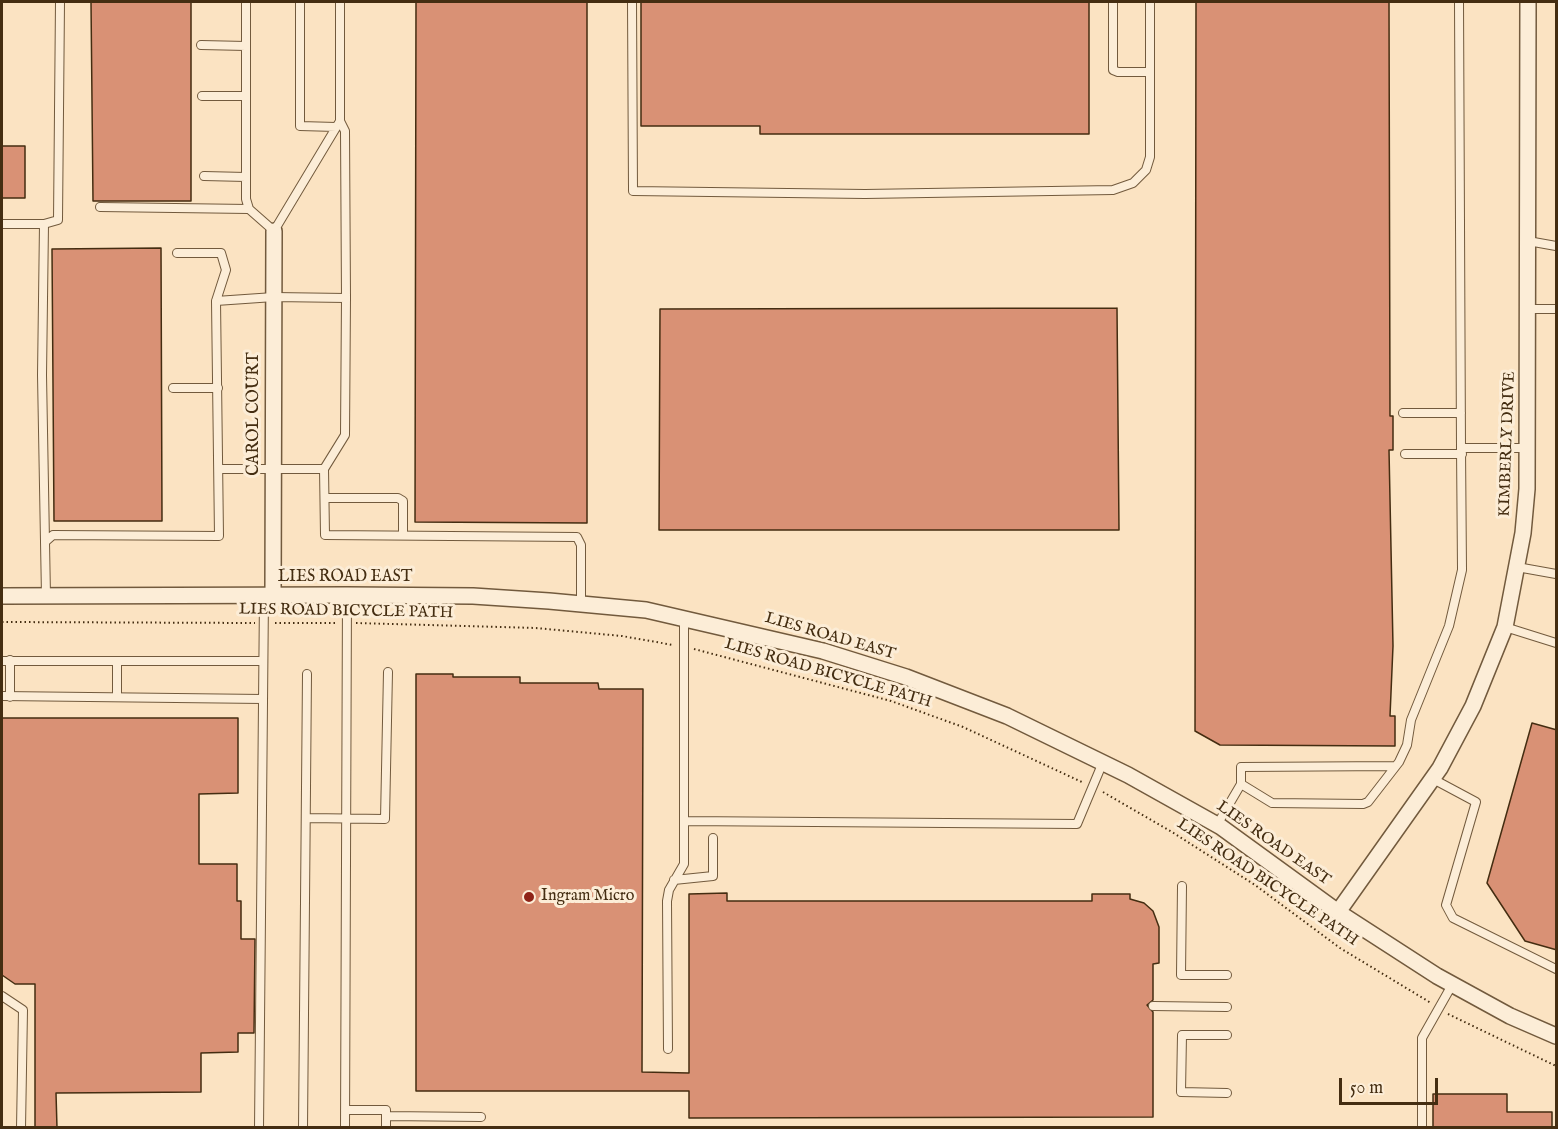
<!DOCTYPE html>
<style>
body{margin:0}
#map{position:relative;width:1558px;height:1129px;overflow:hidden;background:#fbe3c2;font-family:"IM FELL English",serif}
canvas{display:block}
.frame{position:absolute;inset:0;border:3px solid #442d11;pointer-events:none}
.scale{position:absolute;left:1339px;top:1078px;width:99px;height:27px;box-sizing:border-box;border:3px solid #442d11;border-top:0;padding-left:8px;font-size:18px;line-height:21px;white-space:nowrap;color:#442d11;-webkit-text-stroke:4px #fcedd7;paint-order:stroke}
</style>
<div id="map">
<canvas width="1558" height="1129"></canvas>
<div class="frame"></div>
<div class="scale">50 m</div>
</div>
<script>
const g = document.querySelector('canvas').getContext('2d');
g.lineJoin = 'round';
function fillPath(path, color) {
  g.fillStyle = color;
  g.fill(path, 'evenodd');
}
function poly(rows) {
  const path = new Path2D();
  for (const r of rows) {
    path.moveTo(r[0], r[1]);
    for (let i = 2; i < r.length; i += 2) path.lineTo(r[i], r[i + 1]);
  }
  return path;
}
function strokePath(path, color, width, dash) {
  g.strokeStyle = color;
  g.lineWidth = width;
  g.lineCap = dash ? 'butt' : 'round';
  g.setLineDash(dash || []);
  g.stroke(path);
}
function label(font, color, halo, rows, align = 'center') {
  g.font = font + ' "IM FELL English",serif';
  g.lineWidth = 6;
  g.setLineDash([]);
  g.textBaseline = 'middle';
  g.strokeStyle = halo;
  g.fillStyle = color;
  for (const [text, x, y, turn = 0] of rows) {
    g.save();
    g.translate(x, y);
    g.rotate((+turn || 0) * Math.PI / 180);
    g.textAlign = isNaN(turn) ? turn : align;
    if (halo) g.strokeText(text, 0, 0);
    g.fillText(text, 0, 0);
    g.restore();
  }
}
const building = poly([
 [91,2,191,2,191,201,93,201,91,2],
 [416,2,587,2,587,523,415,522,416,2],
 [641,2,1089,2,1089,134,760,134,760,126,641,126,641,2],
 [1196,2,1389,2,1390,416,1393,416,1393,450,1389,450,1393,646,1390,716,1395,716,1395,746,1220,745,1195,731,1196,2],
 [2,146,25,146,25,198,2,198,2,146],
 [161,248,162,521,54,521,52,249,161,248],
 [1117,308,1119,530,659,530,660,309,1117,308],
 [416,674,453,674,453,677,520,677,520,683,598,683,599,689,643,689,642,1072,689,1073,689,894,727,893,727,901,1092,901,1092,894,1130,894,1130,899,1144,903,1153,911,1159,927,1159,963,1153,964,1153,1000,1147,1005,1153,1012,1153,1117,689,1118,689,1091,416,1091,416,674],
 [2,718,238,718,238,793,199,794,199,864,237,864,237,901,241,901,241,939,255,939,254,1033,238,1033,238,1052,201,1053,201,1092,56,1093,57,1128,35,1128,35,984,15,984,2,975,2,718],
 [1532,723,1557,730,1557,950,1525,941,1487,883,1532,723],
 [1433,1094,1507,1094,1507,1112,1552,1112,1552,1128,1433,1128,1433,1094]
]);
fillPath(building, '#d99175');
strokePath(building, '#442d11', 1.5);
const lane = poly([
 [246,2,246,199,249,209,274,231,340,121,340,2],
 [300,2,300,126,336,127],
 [632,2,633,191,865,194,1113,190,1133,183,1146,170,1150,157,1150,2],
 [1113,2,1113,70,1118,72,1150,72],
 [1459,2,1461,448,1528,448],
 [201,45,246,46],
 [202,96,246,96],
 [204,176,246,177],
 [100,207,249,209],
 [2,224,44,224,58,220,60,2],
 [44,224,42,375,45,542],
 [1528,241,1556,246],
 [216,301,274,297,346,298,345,131,340,121],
 [1528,309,1556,309],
 [173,388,218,388],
 [1403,413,1461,413],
 [1405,454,1462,454],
 [219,469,324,469,325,535,577,537,581,545,581,604],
 [324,469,345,435,346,298],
 [325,498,398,498,403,501,403,535],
 [1517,567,1556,574],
 [46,596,45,542,53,535,219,536,216,301,226,270,221,253,177,253],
 [1505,627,1556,643],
 [2,661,263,661],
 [117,661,117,697],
 [2,696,263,699],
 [10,697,10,660],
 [1433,779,1476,802,1446,905,1453,918,1556,969],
 [1241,784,1241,767,1395,766],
 [307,818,385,819,388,672],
 [684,821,1077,824,1103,762],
 [1217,825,1241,784,1272,803,1363,804,1368,802,1399,762,1407,745,1411,720,1449,626,1462,570,1461,448],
 [674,880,713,876,713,838],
 [1182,886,1181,975,1227,975],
 [2,996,23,1010,21,1128],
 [1153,1006,1227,1007],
 [1227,1035,1182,1035,1181,1092,1227,1093],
 [668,1049,667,901,669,890,684,864,684,618],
 [345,1110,386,1110,386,1128],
 [386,1116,481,1117],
 [259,1128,264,596],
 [303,1128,307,674],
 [345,1128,347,595],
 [1422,1128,1422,1038,1452,985]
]);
const street = poly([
 [2,596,347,595,473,596,549,601,646,610,823,651,906,677,1007,716,1128,775,1221,827,1338,912,1437,976,1510,1016,1556,1036],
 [273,596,274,231],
 [1338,912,1440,768,1473,706,1505,627,1523,533,1527,489,1528,2]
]);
strokePath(lane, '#725a3d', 10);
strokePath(street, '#725a3d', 18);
strokePath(poly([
 [2,622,255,623],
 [275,623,336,623],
 [356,623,536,628,622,636,673,645],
 [694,649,891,701,963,727,1084,783],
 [1103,792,1172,832,1255,885,1340,948,1431,1003],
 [1448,1014,1556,1066]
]), '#442d11', 2, [1.5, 3]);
strokePath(lane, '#fcedd7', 8);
strokePath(street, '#fcedd7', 15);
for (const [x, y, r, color] of [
 [529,897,6,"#8f2418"]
]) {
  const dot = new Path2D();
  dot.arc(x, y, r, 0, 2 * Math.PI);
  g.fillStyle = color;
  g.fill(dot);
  strokePath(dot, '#fcedd7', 2);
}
label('16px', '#442d11', '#fcedd7', [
 ["CAROL COURT",255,414,-90],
 ["KIMBERLY DRIVE",1508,444,-88],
 ["LIES ROAD EAST",345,578],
 ["LIES ROAD BICYCLE PATH",346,612,1],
 ["LIES ROAD EAST",830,637,16],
 ["LIES ROAD BICYCLE PATH",828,674,16],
 ["LIES ROAD EAST",1273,844,35],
 ["LIES ROAD BICYCLE PATH",1267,883,34]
]);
label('16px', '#442d11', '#fcedd7', [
 ["Ingram Micro",541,897]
], 'left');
</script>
